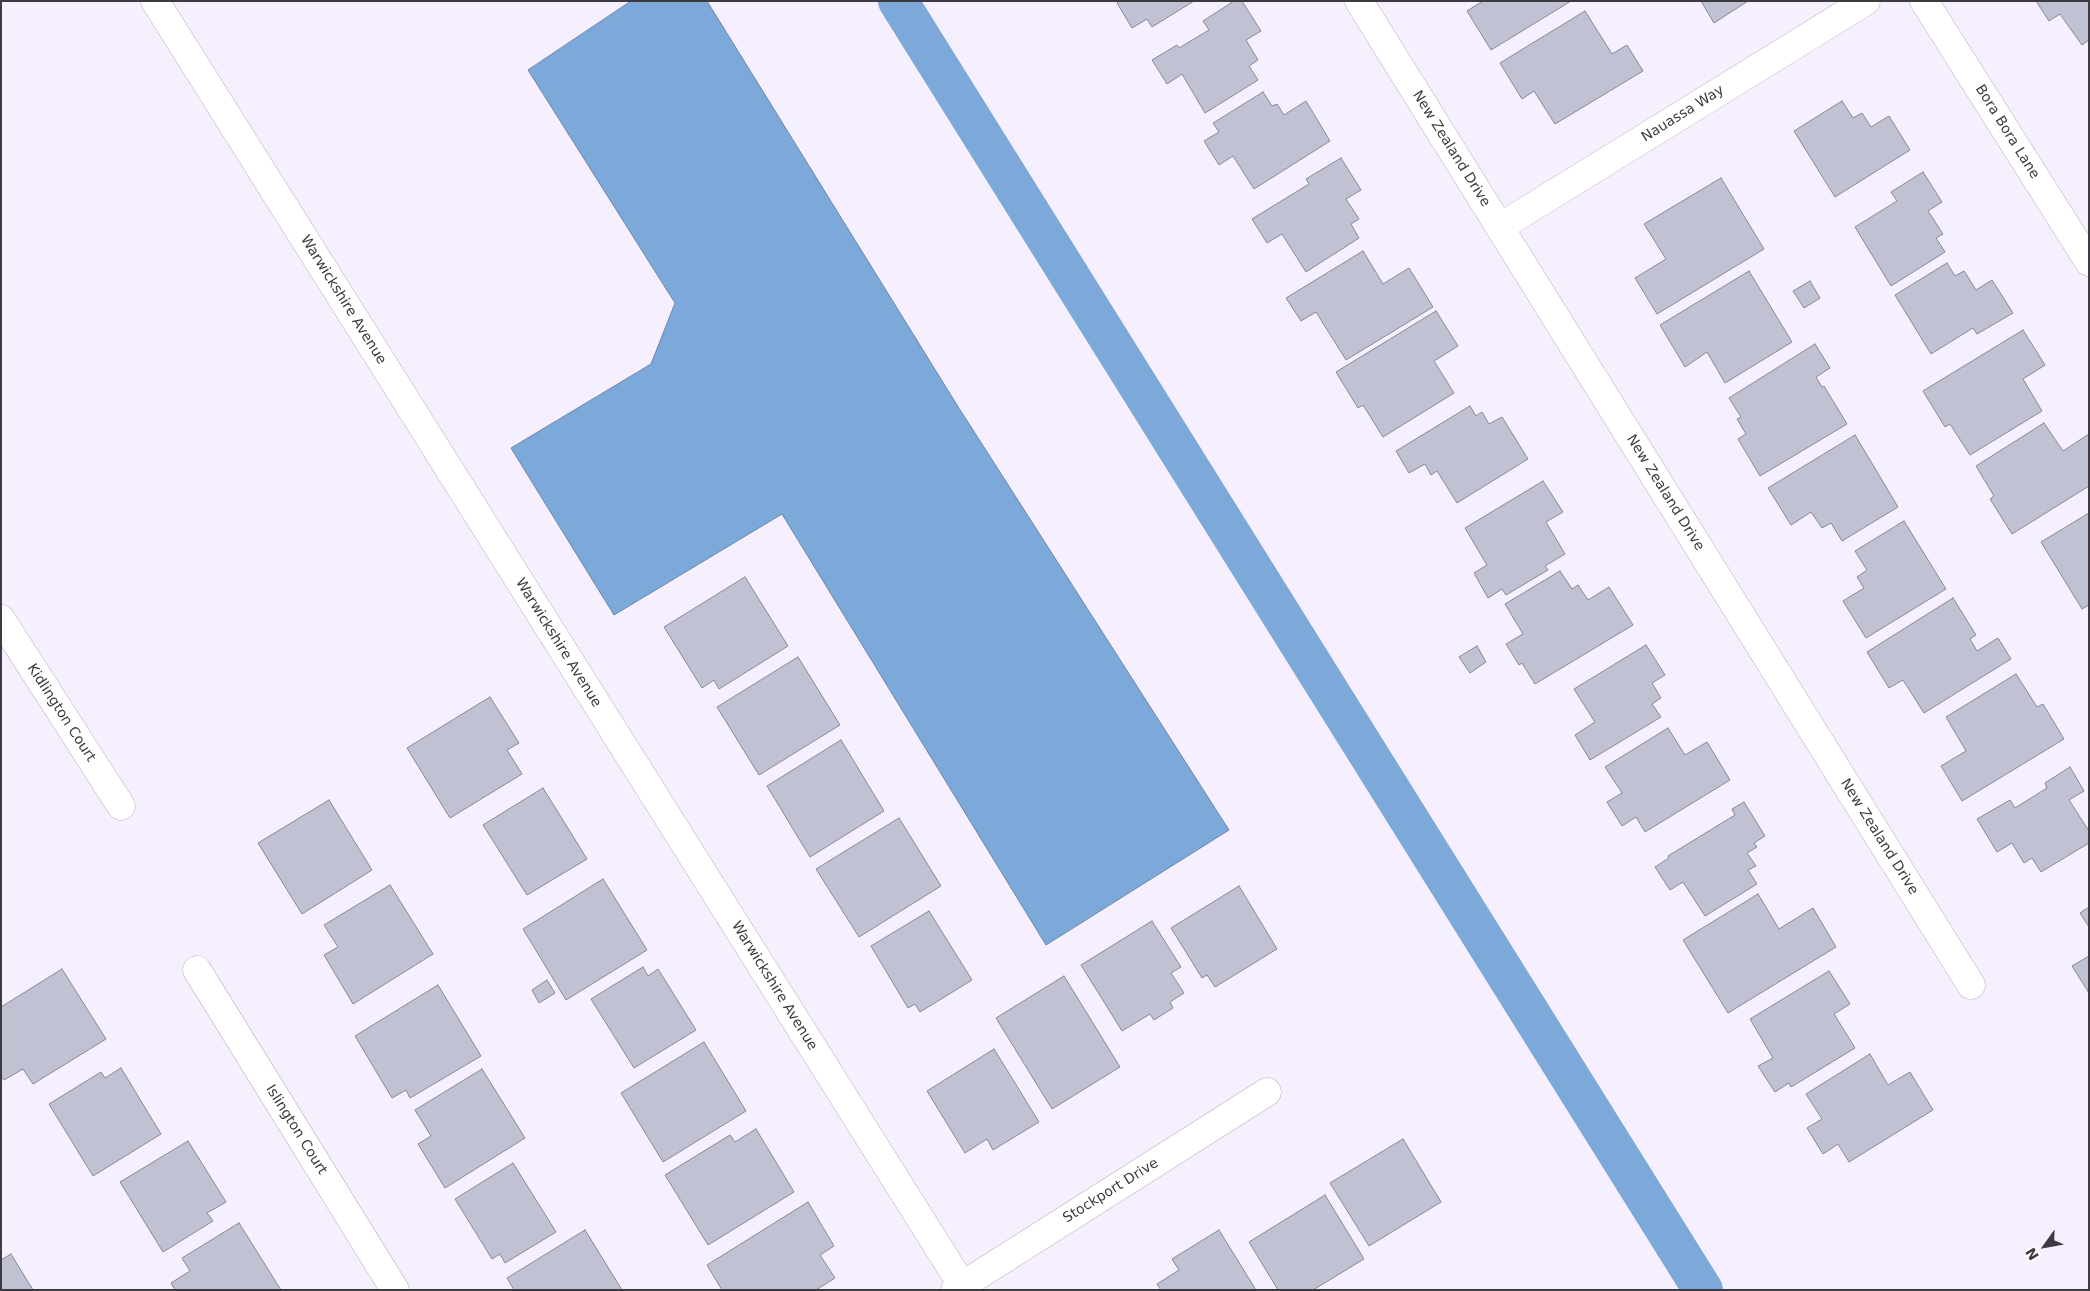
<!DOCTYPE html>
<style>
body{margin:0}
#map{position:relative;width:2090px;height:1291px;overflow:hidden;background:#f6effd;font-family:"DejaVu Sans",sans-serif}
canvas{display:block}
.frame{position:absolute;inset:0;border:2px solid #3d3a41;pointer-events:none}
.north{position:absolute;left:2020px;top:1221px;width:50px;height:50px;-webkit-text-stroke:4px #fff;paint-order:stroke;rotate:238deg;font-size:14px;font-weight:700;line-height:20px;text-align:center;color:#3d3a41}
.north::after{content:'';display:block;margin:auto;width:18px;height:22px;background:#3d3a41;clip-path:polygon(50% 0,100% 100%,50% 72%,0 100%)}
</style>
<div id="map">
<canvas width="2090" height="1291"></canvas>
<div class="frame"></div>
<div class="north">N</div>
</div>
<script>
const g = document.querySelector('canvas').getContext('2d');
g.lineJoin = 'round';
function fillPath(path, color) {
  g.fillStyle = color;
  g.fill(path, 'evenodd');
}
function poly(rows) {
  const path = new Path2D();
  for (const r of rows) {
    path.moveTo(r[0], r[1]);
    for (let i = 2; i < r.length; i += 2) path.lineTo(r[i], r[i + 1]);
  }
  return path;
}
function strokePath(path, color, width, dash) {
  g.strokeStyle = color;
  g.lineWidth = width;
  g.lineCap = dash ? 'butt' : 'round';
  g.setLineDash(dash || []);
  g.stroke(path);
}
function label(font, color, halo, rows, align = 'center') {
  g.font = font + ' "DejaVu Sans",sans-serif';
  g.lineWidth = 4;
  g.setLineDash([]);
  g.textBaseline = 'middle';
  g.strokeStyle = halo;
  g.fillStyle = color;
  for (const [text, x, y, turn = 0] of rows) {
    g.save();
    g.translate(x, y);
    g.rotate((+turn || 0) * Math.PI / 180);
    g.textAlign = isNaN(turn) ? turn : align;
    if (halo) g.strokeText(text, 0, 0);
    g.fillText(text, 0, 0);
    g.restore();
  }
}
const water = poly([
 [631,1,707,1,957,405,1229,830,1046,945,782,514,614,615,511,448,651,364,675,303,528,70,631,1]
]);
fillPath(water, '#7da8da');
strokePath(water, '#6a87ac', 1);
strokePath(poly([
 [898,1,1703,1290]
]), '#7da8da', 40);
const building = poly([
 [1119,1,1194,1,1152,27,1147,19,1132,28,1117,3,1119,1],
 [1234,1,1242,1,1261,31,1246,40,1258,60,1249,66,1258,80,1205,113,1182,74,1167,84,1152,60,1177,45,1179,48,1209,30,1203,21,1234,1],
 [1483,1,1571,1,1491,50,1467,11,1483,1],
 [1701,1,1748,1,1714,23,1701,1],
 [2036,1,2089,1,2089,40,2082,45,2060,14,2049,21,2036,1],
 [1585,11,1612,54,1627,45,1643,71,1555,124,1534,91,1522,99,1500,63,1585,11],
 [1263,92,1272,106,1277,104,1284,115,1306,101,1330,141,1254,189,1233,156,1219,165,1204,141,1219,132,1213,123,1263,92],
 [1842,101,1853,118,1862,113,1871,127,1889,116,1910,150,1835,197,1794,131,1842,101],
 [1341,158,1361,190,1346,199,1359,219,1351,224,1359,238,1306,272,1282,234,1267,243,1252,219,1309,184,1306,179,1341,158],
 [1923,172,1942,202,1928,211,1943,234,1936,238,1945,252,1891,286,1855,227,1897,201,1891,192,1923,172],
 [1721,178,1764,249,1657,314,1635,278,1666,259,1644,224,1721,178],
 [1363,251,1383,284,1409,268,1433,307,1346,360,1316,312,1301,321,1286,298,1363,251],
 [1947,263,1955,276,1964,271,1976,290,1992,280,2013,313,1977,334,1973,328,1931,354,1895,295,1947,263],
 [1749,271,1792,342,1725,383,1707,352,1685,367,1660,325,1749,271],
 [1810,281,1820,298,1804,308,1793,291,1810,281],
 [1436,311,1458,346,1434,361,1454,393,1383,437,1363,405,1358,408,1336,372,1436,311],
 [2023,330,2045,365,2023,379,2042,411,1970,455,1950,424,1945,427,1923,391,2023,330],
 [1815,344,1830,368,1816,377,1822,387,1824,386,1847,424,1760,476,1738,439,1746,434,1737,419,1741,417,1729,398,1815,344],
 [1470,406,1476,416,1482,412,1489,424,1502,417,1528,459,1457,503,1437,471,1431,475,1425,464,1409,473,1396,451,1470,406],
 [2044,423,2063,451,2089,434,2089,486,2012,534,1990,499,1994,496,1976,466,2044,423],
 [1855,435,1898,507,1842,541,1831,523,1822,528,1811,512,1791,525,1768,488,1855,435],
 [1543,481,1563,512,1546,522,1565,554,1545,566,1548,570,1506,595,1502,589,1488,598,1474,573,1487,565,1465,528,1543,481],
 [2089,513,2089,605,2082,609,2041,542,2089,513],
 [1904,521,1946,589,1866,638,1843,601,1864,588,1857,577,1867,570,1855,551,1904,521],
 [1560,571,1572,589,1578,585,1588,600,1609,587,1633,625,1535,684,1522,663,1519,665,1506,644,1523,634,1505,604,1560,571],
 [745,577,788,646,719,689,714,680,702,688,664,627,745,577],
 [1953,598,1976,635,1970,639,1977,651,1998,638,2011,659,1924,713,1903,680,1889,688,1867,652,1953,598],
 [1646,645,1665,675,1652,683,1661,698,1652,704,1661,717,1590,760,1575,735,1595,722,1574,689,1646,645],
 [1477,646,1486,662,1470,673,1459,657,1477,646],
 [798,657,840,725,759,775,717,707,798,657],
 [2016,674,2037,707,2043,704,2064,739,1962,801,1941,766,1966,751,1946,717,2016,674],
 [490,697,519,743,507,750,522,774,450,818,407,748,490,697],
 [1668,728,1685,755,1707,742,1730,780,1645,832,1636,817,1622,826,1607,802,1622,793,1605,767,1668,728],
 [841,740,884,811,810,857,767,786,841,740],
 [2070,767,2084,791,2069,800,2089,831,2089,843,2041,872,2032,858,2024,863,2012,843,1997,852,1977,819,2010,800,2015,808,2047,788,2045,783,2070,767],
 [543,788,587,859,527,895,483,825,543,788],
 [329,800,372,870,302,914,258,843,329,800],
 [1744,802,1765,836,1754,843,1757,847,1747,853,1756,866,1748,870,1757,884,1705,916,1683,882,1670,890,1655,867,1669,858,1668,856,1735,815,1732,809,1744,802],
 [899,818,941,886,859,937,816,869,899,818],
 [603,879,647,950,566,1000,523,929,603,879],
 [390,885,433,954,353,1004,324,955,338,947,324,925,390,885],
 [1239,886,1277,949,1215,987,1207,975,1202,978,1171,928,1239,886],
 [1758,894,1779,929,1813,908,1836,947,1728,1013,1683,940,1758,894],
 [2089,907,2089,927,2080,913,2089,907],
 [929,911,972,980,920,1012,915,1004,908,1008,871,946,929,911],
 [1152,921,1181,967,1171,973,1184,993,1170,1002,1173,1008,1154,1020,1150,1014,1122,1031,1081,965,1152,921],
 [2089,956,2089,993,2072,966,2089,956],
 [643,967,648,976,658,969,696,1030,634,1068,591,999,643,967],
 [62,969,106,1039,33,1084,23,1069,4,1080,1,1076,1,1007,62,969],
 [1829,971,1850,1004,1834,1014,1855,1048,1791,1087,1789,1083,1775,1092,1758,1066,1773,1058,1750,1019,1829,971],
 [1064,976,1120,1067,1052,1109,996,1018,1064,976],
 [547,980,555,993,539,1003,532,990,547,980],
 [438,985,481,1056,410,1098,406,1090,392,1098,355,1036,438,985],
 [704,1042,746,1111,663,1162,621,1093,704,1042],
 [994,1049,1039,1122,993,1150,987,1139,965,1153,927,1091,994,1049],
 [1870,1054,1888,1085,1910,1072,1933,1110,1849,1162,1838,1144,1823,1154,1807,1128,1822,1119,1806,1094,1870,1054],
 [121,1068,161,1134,93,1176,49,1104,101,1072,105,1078,121,1068],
 [482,1069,525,1138,445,1188,418,1144,431,1136,415,1110,482,1069],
 [756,1129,794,1192,708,1245,665,1175,730,1135,735,1142,756,1129],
 [1403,1139,1441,1202,1369,1246,1330,1183,1403,1139],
 [188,1141,226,1202,207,1213,213,1221,163,1252,120,1182,188,1141],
 [513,1163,556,1232,505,1263,500,1254,492,1259,455,1199,513,1163],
 [1325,1195,1364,1259,1313,1290,1278,1290,1249,1242,1325,1195],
 [808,1202,834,1246,820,1255,835,1278,816,1290,722,1290,707,1265,808,1202],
 [239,1223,281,1290,175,1290,171,1283,190,1271,182,1258,239,1223],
 [585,1230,622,1290,514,1290,507,1278,585,1230],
 [1219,1230,1256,1290,1161,1290,1157,1284,1179,1270,1172,1259,1219,1230],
 [11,1254,33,1290,1,1290,1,1260,11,1254]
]);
fillPath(building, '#c0c2d4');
strokePath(building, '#868798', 1);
const minor = poly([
 [155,1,962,1285],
 [1359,1,1971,985],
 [1924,1,2089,262],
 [1500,227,1866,1],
 [1,619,121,806],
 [197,970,395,1290],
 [955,1290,1267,1092]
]);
strokePath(minor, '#b8b0c0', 29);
strokePath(minor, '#fff', 28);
label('14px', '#3d3a41', '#fff', [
 ["Nauassa Way",1683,114,-32],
 ["Bora Bora Lane",2007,132,58],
 ["New Zealand Drive",1451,149,58],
 ["Warwickshire Avenue",343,300,58],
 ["New Zealand Drive",1665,493,58],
 ["Warwickshire Avenue",558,643,58],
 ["Kidlington Court",61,713,57],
 ["New Zealand Drive",1879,837,58],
 ["Warwickshire Avenue",774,986,58],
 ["Islington Court",296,1130,58],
 ["Stockport Drive",1111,1191,-32]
]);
</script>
